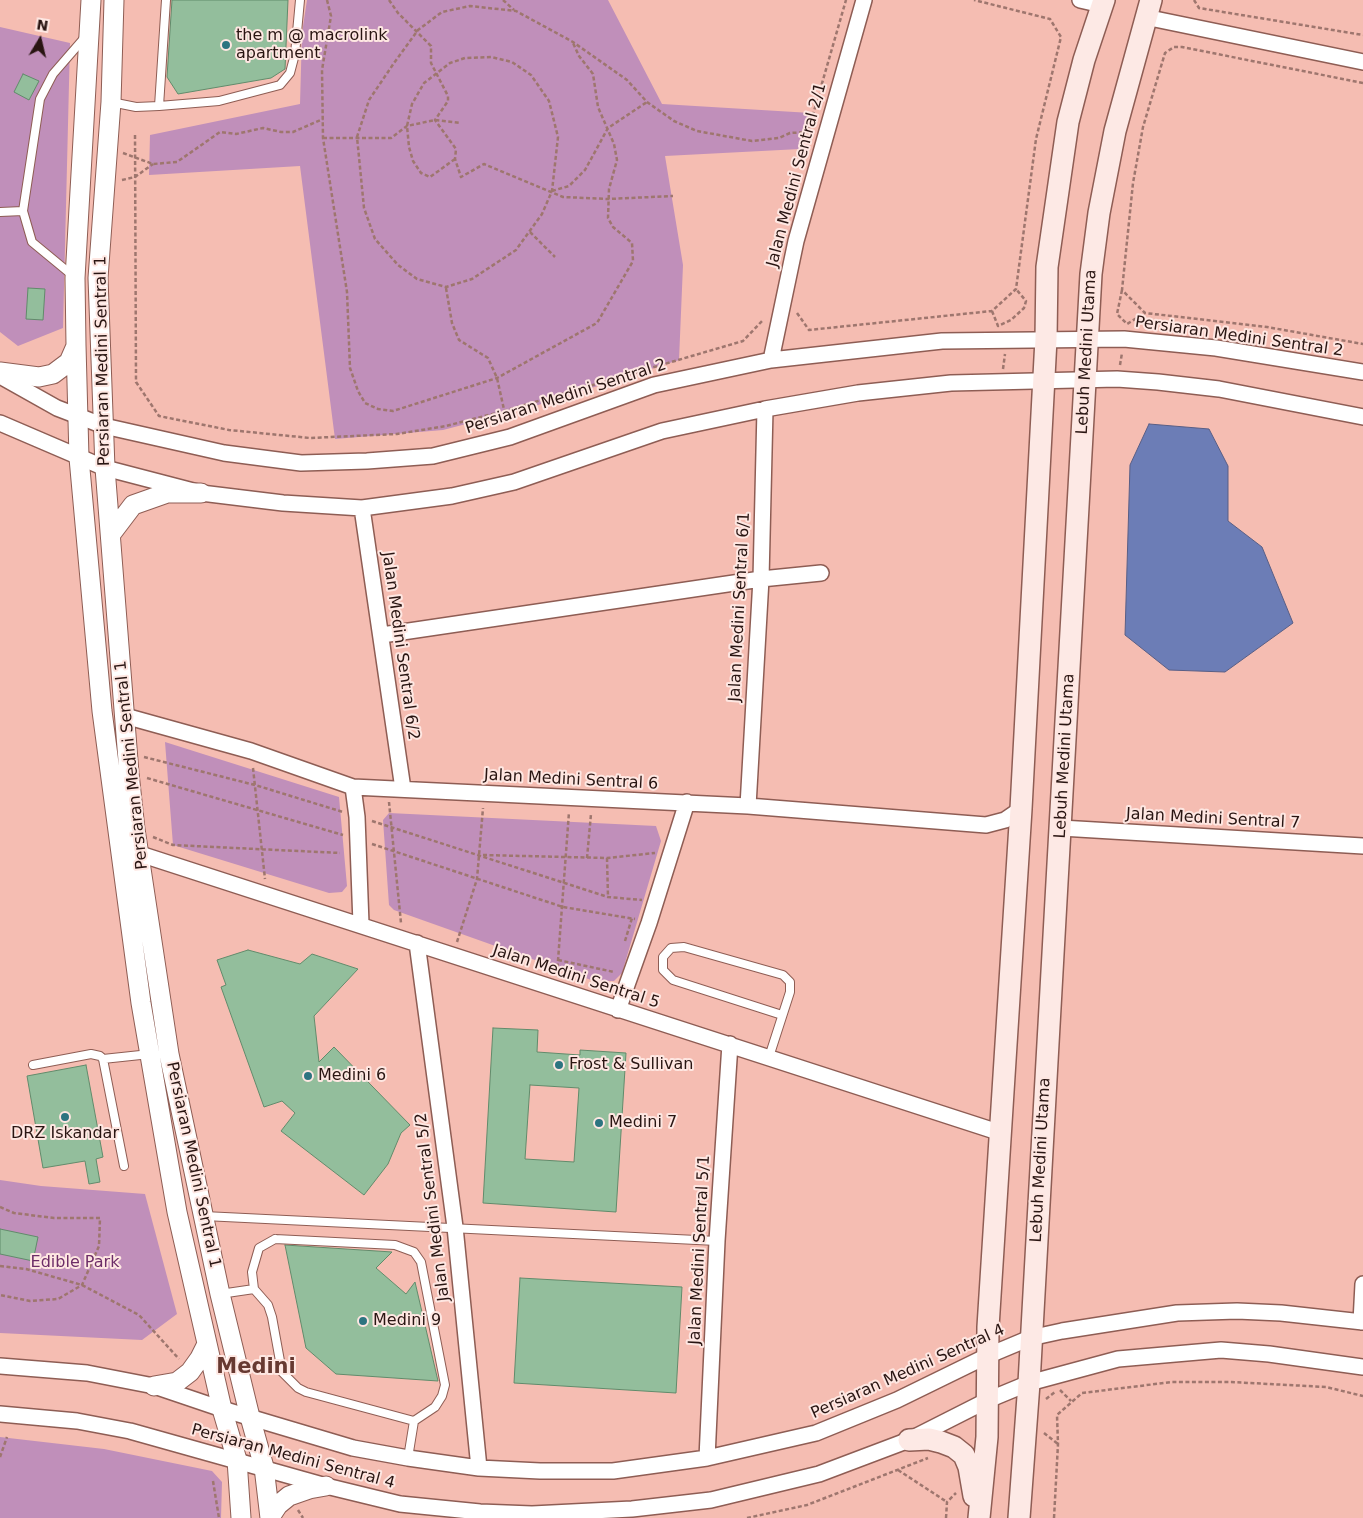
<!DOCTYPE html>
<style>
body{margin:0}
#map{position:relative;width:1363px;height:1518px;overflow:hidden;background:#f5bdb2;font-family:"DejaVu Sans",sans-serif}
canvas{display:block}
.north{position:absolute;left:15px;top:15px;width:50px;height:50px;-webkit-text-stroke:4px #fee7e2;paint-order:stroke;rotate:9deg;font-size:14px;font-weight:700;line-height:20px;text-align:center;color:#291512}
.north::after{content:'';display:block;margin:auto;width:18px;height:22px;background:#291512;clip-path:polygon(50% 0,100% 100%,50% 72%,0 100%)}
</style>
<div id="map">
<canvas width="1363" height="1518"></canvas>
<div class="north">N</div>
</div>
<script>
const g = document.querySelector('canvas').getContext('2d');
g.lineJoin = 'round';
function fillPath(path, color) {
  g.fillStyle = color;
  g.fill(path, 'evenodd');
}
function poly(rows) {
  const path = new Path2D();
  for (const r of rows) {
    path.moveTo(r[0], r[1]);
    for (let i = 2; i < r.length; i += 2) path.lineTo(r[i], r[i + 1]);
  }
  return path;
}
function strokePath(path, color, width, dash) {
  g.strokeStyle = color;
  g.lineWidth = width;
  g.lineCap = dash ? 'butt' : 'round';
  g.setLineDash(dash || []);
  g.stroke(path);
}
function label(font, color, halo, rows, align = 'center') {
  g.font = font + ' "DejaVu Sans",sans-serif';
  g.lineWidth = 4;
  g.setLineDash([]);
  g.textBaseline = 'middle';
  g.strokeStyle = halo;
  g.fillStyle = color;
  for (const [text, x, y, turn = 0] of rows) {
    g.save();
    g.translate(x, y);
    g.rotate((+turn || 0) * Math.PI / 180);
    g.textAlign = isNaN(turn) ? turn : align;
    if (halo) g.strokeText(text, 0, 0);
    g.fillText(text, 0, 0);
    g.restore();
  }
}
fillPath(poly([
 [307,0,608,0,662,104,811,113,800,149,665,156,683,265,679,360,535,406,443,430,335,439,300,166,149,175,150,135,300,104,302,33],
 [0,27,70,43,63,328,18,346,0,332],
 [165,742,339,797,347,886,342,892,329,893,173,845],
 [389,813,656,826,661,841,622,973,614,981,594,981,394,910,389,905,383,820],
 [0,1180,41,1186,145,1194,177,1314,142,1340,0,1333],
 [0,1437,104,1449,212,1471,222,1482,221,1518,0,1518]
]), '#c08fba');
const water = poly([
 [1149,424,1209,429,1228,466,1228,521,1262,547,1293,623,1225,672,1169,670,1125,635,1130,465,1149,424]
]);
fillPath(water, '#6c7db6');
strokePath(water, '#585e85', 1);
const building = poly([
 [172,0,288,0,285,69,271,78,178,94,167,77,172,0],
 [23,74,39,81,29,100,14,92,23,74],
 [28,288,45,289,43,320,26,319,28,288],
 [248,950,300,964,312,954,358,969,314,1016,319,1062,334,1047,410,1125,401,1133,388,1164,364,1195,281,1131,295,1113,282,1101,264,1107,221,987,226,985,217,960,248,950],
 [493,1028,538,1030,537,1052,580,1055,580,1050,626,1053,616,1212,483,1203,493,1028],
 [530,1085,579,1088,574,1162,525,1159,530,1085],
 [86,1065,103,1157,96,1159,100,1182,89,1184,85,1161,43,1168,27,1076,86,1065],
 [0,1229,38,1237,33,1261,0,1254,0,1229],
 [285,1245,392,1252,376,1268,406,1294,415,1282,438,1381,336,1374,306,1348,285,1245],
 [520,1278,682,1287,676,1393,514,1383,520,1278]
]);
fillPath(building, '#93be9c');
strokePath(building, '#618b6b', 1);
const service = poly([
 [111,102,136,107,159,106,166,0],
 [159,106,219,101,280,85,290,73,295,54,300,0],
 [0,212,23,211],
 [72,275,32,242,23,211,40,99,53,74,86,36],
 [769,1057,790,992,790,982,783,975,684,947,671,948,663,957,663,970,673,980,782,1015],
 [103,1059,150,1054],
 [33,1065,91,1054,100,1056,103,1059,124,1166],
 [204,1216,717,1241],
 [275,1239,395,1245,414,1252,421,1262,445,1385,442,1396,435,1407,414,1421,306,1392,298,1388,282,1372,272,1317,268,1305,254,1289,252,1272,259,1248,275,1239],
 [220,1294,254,1289],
 [408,1458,414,1421]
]);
const minor = poly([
 [1080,0,1102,5],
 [1145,17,1363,62],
 [771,360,796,241,864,0],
 [0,376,57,408,104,426,224,453,301,463,367,461,433,456,510,437,654,385,771,360,942,341,1124,339,1216,348,1363,372],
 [0,423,105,468,201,493,283,503,362,508,452,496,514,482,662,431,765,409,858,393,951,383,1117,379,1158,382,1219,389,1363,417],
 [362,508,403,789],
 [382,635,761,579,821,573],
 [125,716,251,751,353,787,748,806,986,825,1005,820,1021,809],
 [353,787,357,817,361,924],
 [748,806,761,579,765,409],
 [1061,828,1363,846],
 [140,854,1001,1133],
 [417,943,455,1227,479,1468],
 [618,1010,649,923,687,802],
 [1361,1322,1363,1284],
 [0,1366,87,1373,154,1386,222,1409,353,1448,408,1458,479,1468,540,1471,613,1471,707,1458,816,1433,897,1400,987,1356,1030,1338,1062,1331,1177,1313,1237,1311,1281,1313,1363,1322],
 [0,1414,77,1421,130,1431,326,1486,400,1504,480,1512,532,1514,632,1509,711,1500,819,1474,909,1440,988,1400,1029,1383,1118,1359,1221,1350,1269,1354,1363,1367],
 [707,1458,717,1241,730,1044]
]);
const tertiary = poly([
 [91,0,75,278,76,345,79,458,102,711,141,1003,177,1212,222,1409,237,1460,241,1518],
 [114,0,111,102,98,278,105,468,129,773,135,829,169,1054,220,1294,250,1417,264,1467,270,1518],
 [0,372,39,377,53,374,69,362,76,346],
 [111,534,133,505,167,493,201,493],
 [154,1386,177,1382,190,1372,200,1358,207,1344],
 [270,1517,278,1505,289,1496,309,1489,326,1486]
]);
const secondary = poly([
 [909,1440,929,1439,941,1442,954,1447,964,1455,969,1467,974,1496],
 [979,1518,987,1437,988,1327,1021,809,1046,339,1047,267,1068,122,1084,60,1104,0],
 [1019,1518,1029,1383,1091,274,1099,213,1115,131,1151,0]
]);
strokePath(service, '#8e5d54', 10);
strokePath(minor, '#8e5d54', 18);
strokePath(tertiary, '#8e5d54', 21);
strokePath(secondary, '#8e5d54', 24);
strokePath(poly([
 [327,0,331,16,322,70,323,138,347,292,350,368,358,391,365,403,378,409,393,411,497,378,597,323,633,261,632,243,613,227,608,218,609,189,617,160,614,144,598,107,593,74,579,56,573,43],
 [389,0,398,13,431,46,431,63,448,96,448,101,435,120,456,149,455,159,461,177,484,164,563,197,608,199,673,196],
 [503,0,514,10],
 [1194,0,1199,8,1363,35],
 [1363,83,1182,47,1174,47,1165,53,1143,127,1133,183,1122,290,1145,313,1267,327,1363,344],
 [135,135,136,382,159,416,229,430,310,438,397,434,446,426,504,411,743,341,763,320],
 [323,138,391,138,407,126,435,120,461,123],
 [123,153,153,164,177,162,220,132,236,134,263,128,281,132,293,132,323,119],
 [455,159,430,177,421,173,413,161,409,147,407,126,412,104,424,83,450,63,465,58,491,57,512,62,531,75,549,101,558,137,552,191,542,214,516,250,472,279,446,287,417,279,398,265,375,239,364,208,357,137,369,100,394,63,418,30,442,12,470,6,516,11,573,42,627,80,647,102,674,121,697,131,752,141,779,138,790,133,808,132,846,0],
 [122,180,135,177,153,164],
 [552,191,569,186,585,170,608,128,647,102],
 [530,232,555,257],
 [446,288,452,323,459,340,488,358,497,378,507,423],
 [1122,290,1117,314,1127,324,1145,313],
 [992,311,998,326,1011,320,1024,308,1026,301,1016,289],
 [797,313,809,330,992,311,1016,289,1036,139,1061,37,1050,19,974,0],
 [1120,365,1122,353],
 [1003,369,1005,354],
 [144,757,255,785,343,812],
 [253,768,265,879],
 [147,778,343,835],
 [389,802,401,923],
 [372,821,608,897,642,900],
 [153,837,173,845,340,853],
 [372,844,563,907,635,919],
 [483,855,607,858,655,853],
 [587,858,591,814],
 [607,858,608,897],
 [625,941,632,918],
 [457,942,477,879,483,808],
 [558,960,614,972],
 [557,974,569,812],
 [0,1207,14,1213,54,1218,100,1218,99,1246,82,1285,58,1299,30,1301,0,1295],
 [0,1266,26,1269,82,1285,139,1315,179,1359],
 [1060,1390,1071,1401],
 [1046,1399,1055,1392],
 [1044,1433,1058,1444],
 [0,1457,7,1437],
 [898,1470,947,1502],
 [213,1481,219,1518],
 [298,1510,303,1518],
 [747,1518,807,1505,928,1458],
 [946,1518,947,1502,956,1493],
 [1054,1518,1058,1444,1057,1415,1082,1393,1172,1382,1231,1382,1326,1387,1363,1396]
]), '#9e766e', 2.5, [4, 2.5]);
strokePath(service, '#fff', 8);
strokePath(minor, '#fff', 15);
strokePath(tertiary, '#fff', 19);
strokePath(secondary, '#fde9e5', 21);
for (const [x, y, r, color] of [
 [226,45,5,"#2d7480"],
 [559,1065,5,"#2d7480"],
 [308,1076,5,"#2d7480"],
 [65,1117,5,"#2d7480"],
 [599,1123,5,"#2d7480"],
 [363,1321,5,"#2d7480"]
]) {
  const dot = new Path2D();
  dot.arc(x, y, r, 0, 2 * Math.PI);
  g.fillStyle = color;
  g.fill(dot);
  strokePath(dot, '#fee7e2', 2);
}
label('16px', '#291512', '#fee7e2', [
 ["the m @ macrolink",236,36],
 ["apartment",236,54],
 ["Frost & Sullivan",569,1065],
 ["Medini 6",318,1076],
 ["Medini 7",609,1123],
 ["DRZ Iskandar",65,1134,"center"],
 ["Medini 9",373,1321]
], 'left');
label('16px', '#291512', '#fee7e2', [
 ["Jalan Medini Sentral 2/1",797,175,-75],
 ["Persiaran Medini Sentral 2",1239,337,8],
 ["Lebuh Medini Utama",1087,352,-87],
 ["Persiaran Medini Sentral 1",103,361,-91],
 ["Persiaran Medini Sentral 2",566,397,-18],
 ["Jalan Medini Sentral 6/1",740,607,-87],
 ["Jalan Medini Sentral 6/2",400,646,82],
 ["Lebuh Medini Utama",1065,756,-87],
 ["Persiaran Medini Sentral 1",132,765,-96],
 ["Jalan Medini Sentral 6",571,780,3],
 ["Jalan Medini Sentral 7",1213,819,3],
 ["Jalan Medini Sentral 5",576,977,18],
 ["Lebuh Medini Utama",1041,1160,-87],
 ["Persiaran Medini Sentral 1",193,1165,78],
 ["Jalan Medini Sentral 5/2",433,1207,-97],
 ["Jalan Medini Sentral 5/1",700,1250,-87],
 ["Persiaran Medini Sentral 4",908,1372,-24],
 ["Persiaran Medini Sentral 4",293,1457,15]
]);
label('16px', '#6d2d68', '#fee7e2', [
 ["Edible Park",75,1263]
]);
label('bold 21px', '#673931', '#fee7e2', [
 ["Medini",256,1368]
]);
</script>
